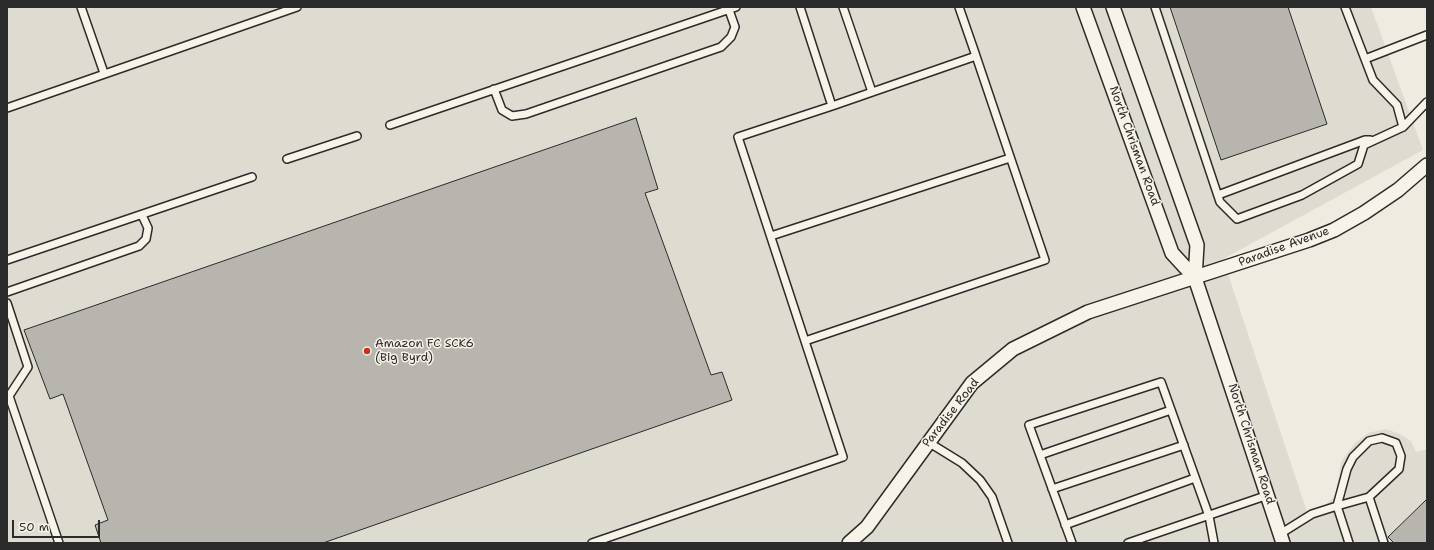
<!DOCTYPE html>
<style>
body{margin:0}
#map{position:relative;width:1434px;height:550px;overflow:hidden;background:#efebe0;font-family:"Shantell Sans",sans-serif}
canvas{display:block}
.frame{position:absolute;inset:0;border:8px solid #2b2b2b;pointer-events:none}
.scale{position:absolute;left:12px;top:520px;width:88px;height:18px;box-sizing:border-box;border:2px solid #2b2b2b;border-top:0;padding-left:5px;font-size:12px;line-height:14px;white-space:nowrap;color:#2b2b2b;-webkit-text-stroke:3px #f7f3e8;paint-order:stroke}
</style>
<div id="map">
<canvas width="1434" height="550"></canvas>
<div class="frame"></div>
<div class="scale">50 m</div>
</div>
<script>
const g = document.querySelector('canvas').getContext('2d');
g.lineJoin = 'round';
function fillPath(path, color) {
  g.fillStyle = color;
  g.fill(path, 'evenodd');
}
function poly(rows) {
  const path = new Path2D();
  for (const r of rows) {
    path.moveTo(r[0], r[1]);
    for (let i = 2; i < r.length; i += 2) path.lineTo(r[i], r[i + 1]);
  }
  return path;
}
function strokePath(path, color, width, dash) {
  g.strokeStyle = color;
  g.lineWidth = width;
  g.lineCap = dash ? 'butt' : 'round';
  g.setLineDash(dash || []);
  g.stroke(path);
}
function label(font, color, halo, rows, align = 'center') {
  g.font = font + ' "Shantell Sans",sans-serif';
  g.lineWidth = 3;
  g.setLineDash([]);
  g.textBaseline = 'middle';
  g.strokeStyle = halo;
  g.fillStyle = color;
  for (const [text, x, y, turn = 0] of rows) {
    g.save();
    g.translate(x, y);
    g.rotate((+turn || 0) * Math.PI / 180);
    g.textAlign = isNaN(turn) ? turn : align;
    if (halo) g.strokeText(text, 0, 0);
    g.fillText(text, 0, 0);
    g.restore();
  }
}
fillPath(poly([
 [7,7,1371,7,1423,150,1223,259,1307,512,1323,507,1336,495,1341,462,1355,443,1368,433,1386,429,1400,434,1411,441,1416,452,1427,449,1427,543,7,543]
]), '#dedbd1');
const building = poly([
 [1170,7,1288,7,1327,124,1221,160,1170,7],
 [636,118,658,189,645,193,711,375,722,372,732,400,323,543,101,543,95,525,108,520,63,394,50,399,24,330,636,118],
 [1427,499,1427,543,1394,543,1388,537,1427,499]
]);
fillPath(building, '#b8b5ae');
strokePath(building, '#2b2b2b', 1);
const service = poly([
 [81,7,104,73],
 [843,7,872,92],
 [1155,7,1220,202,1237,219,1302,195,1358,164,1364,145,1403,127,1397,105,1373,80,1345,7],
 [1365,59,1427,35],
 [494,89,502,110,512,116,526,114,721,47,731,37,735,27,729,10],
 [832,106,976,56,959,7],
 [7,108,297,7],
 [390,125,736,7],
 [1403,127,1427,102],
 [287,159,357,136],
 [1218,195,1365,140,1370,140],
 [771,236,1010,158],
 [7,260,252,177],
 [7,292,139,246,146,239,148,228,142,215],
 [7,303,28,367,9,396,59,543],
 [805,341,1045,260,976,56],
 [1382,438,1396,443,1401,456,1399,469,1369,497,1337,506,1347,469,1353,457,1369,441,1382,438],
 [928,442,962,463,980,480,992,497,1008,543],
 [1040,455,1171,410],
 [1052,489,1184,445],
 [1369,497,1384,543],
 [1065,525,1195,478],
 [1280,534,1312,514,1337,506,1349,543],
 [592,543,843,457,738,137,832,106,800,7],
 [1072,543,1029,425,1161,382,1209,516,1214,543],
 [1128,543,1268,495]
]);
const minor = poly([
 [1083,7,1172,253,1195,278],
 [1113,7,1197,245,1195,278,1283,543],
 [849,543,867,527,972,383,1013,349,1088,312,1309,240,1334,230,1364,213,1398,190,1427,165]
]);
strokePath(service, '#2b2b2b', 10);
strokePath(minor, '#2b2b2b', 16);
strokePath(service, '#f7f3e8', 7);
strokePath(minor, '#f7f3e8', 13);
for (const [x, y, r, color] of [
 [367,351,4,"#c8321e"]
]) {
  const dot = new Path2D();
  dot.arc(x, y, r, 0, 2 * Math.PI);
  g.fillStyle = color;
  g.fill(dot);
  strokePath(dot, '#f7f3e8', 1.5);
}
label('12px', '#2b2b2b', '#f7f3e8', [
 ["North Chrisman Road",1134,146,70],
 ["Paradise Avenue",1284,247,-20],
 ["Paradise Road",951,413,-52],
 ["North Chrisman Road",1251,444,72]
]);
label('12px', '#2b2b2b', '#f7f3e8', [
 ["Amazon FC SCK6",375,344],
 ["(Big Byrd)",375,358]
], 'left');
</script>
